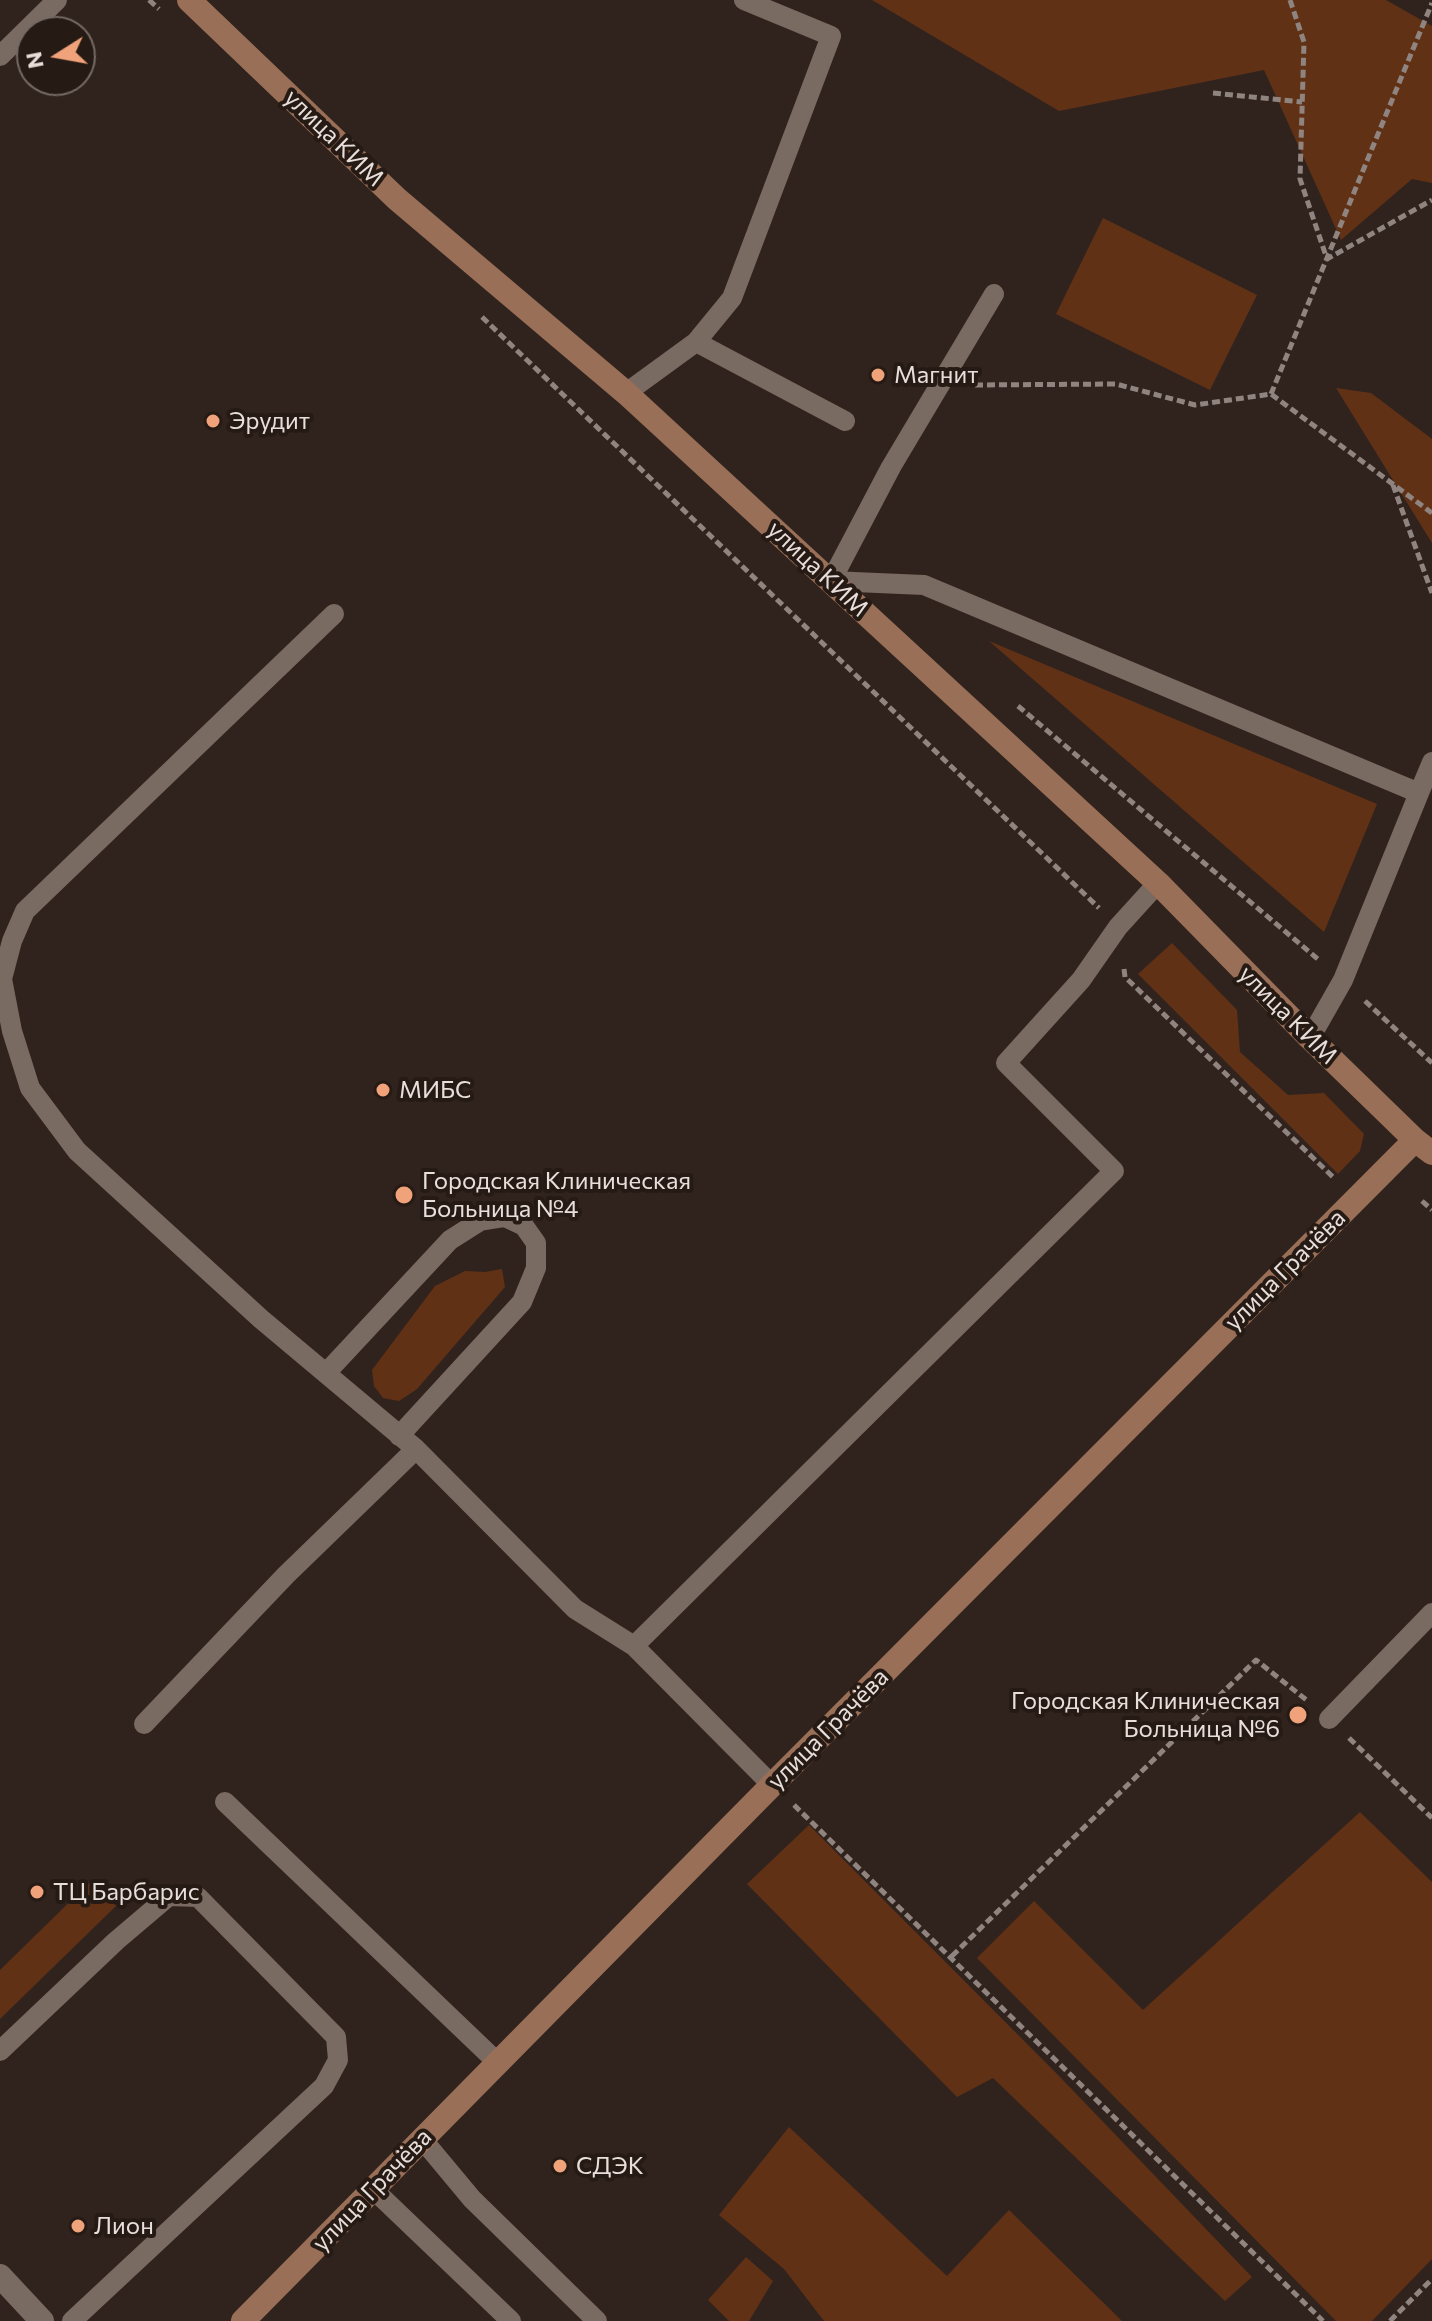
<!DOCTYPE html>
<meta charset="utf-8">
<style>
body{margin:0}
#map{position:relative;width:1432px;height:2321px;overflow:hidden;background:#30231d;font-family:Commissioner,sans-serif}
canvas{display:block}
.north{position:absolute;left:16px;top:16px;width:80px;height:80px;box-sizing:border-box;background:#261a14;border:2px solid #746964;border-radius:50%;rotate:259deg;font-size:22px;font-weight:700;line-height:32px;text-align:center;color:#e8dfdb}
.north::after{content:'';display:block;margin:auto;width:28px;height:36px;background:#f0a27a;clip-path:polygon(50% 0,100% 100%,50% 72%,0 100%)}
</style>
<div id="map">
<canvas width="1432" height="2321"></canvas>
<div class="north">N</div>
</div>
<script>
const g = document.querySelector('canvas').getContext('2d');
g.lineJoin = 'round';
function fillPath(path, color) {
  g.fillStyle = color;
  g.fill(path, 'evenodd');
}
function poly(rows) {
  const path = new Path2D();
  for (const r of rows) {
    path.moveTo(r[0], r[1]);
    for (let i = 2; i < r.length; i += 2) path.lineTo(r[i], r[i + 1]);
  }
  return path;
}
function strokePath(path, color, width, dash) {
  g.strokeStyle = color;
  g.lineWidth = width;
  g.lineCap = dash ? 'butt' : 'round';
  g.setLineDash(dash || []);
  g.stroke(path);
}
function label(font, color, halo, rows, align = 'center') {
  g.font = font + ' Commissioner,sans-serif';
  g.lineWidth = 8;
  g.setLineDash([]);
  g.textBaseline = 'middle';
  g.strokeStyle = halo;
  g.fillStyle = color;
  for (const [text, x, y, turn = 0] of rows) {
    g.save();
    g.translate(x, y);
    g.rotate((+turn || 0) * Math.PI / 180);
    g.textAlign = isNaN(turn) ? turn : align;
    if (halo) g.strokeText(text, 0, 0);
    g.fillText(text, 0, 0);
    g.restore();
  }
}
fillPath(poly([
 [872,0,1386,0,1432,26,1432,183,1412,179,1341,240,1264,70,1059,111],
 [1103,218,1257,295,1210,390,1056,314],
 [1336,388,1371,393,1432,439,1432,543],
 [989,641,1377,804,1324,932],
 [1172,943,1237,1010,1240,1052,1288,1095,1324,1093,1364,1134,1360,1151,1338,1174,1138,974],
 [502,1269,505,1287,417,1389,399,1401,383,1398,374,1386,372,1370,435,1286,465,1271,485,1272],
 [1360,1812,1432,1882,1432,2259,1372,2321,1336,2321,977,1958,1034,1901,1143,2010],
 [809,1825,1061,2078,1252,2277,1225,2301,993,2078,957,2097,747,1884],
 [91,1881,116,1906,0,2019,0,1970],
 [789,2127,947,2276,1009,2210,1122,2321,824,2321,784,2269,719,2215],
 [746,2257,773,2281,749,2321,729,2321,708,2300]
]), '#613116');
strokePath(poly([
 [149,0,159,9],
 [1290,0,1304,42,1300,179,1327,259,1432,200],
 [1213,93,1302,102],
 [482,317,1099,908],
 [975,385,1116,384,1195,405,1271,394,1432,513],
 [1271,394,1432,3],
 [1393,485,1432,593],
 [1018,706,1319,960],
 [1124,969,1125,977,1334,1178],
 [1365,1001,1432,1063],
 [1422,1201,1432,1210],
 [1349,1738,1432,1818],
 [794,1805,1323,2321],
 [952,1956,1256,1660,1309,1702],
 [1390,2321,1432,2279]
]), '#8f847f', 5, [8, 4]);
strokePath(poly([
 [0,56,57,0],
 [994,294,891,467,831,581,924,585,1419,793,1343,980,1310,1038],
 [696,342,845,421],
 [626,393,696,342,732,298,831,36,744,0],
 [334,614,25,911,12,941,2,979,12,1031,30,1088,77,1151,261,1319,416,1449,575,1609,634,1646,772,1785],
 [1419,793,1432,762],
 [326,1373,450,1240,480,1221,505,1217,524,1226,536,1243,536,1268,522,1302,399,1436],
 [634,1646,1114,1171,1006,1063,1081,980,1118,927,1158,883],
 [1329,1719,1432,1613],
 [144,1724,286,1575,416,1449],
 [225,1802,498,2063],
 [0,2051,116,1941,169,1896,198,1897,336,2037,338,2060,324,2086,72,2321],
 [422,2139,472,2199,597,2321],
 [373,2189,511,2321]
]), '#796a62', 20);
strokePath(poly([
 [0,2276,42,2321]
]), '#796a62', 24);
strokePath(poly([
 [189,0,397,199,626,393,1158,883,1310,1038,1415,1140,1432,1153],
 [243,2321,772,1785,1415,1140]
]), '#9a6f57', 24);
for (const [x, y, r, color] of [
 [878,375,8,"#f0a27a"],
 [213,421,8,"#f0a27a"],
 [383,1090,8,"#f0a27a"],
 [404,1195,10,"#f0a27a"],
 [1298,1715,10,"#f0a27a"],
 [37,1892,8,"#f0a27a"],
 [560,2166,8,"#f0a27a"],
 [78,2226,8,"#f0a27a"]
]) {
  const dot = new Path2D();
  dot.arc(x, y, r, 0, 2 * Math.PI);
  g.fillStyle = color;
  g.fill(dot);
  strokePath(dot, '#261a14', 3);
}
label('24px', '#e8dfdb', '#261a14', [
 ["улица КИМ",334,138,44],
 ["улица КИМ",818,569,43],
 ["улица КИМ",1288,1015,45],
 ["улица Грачёва",1285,1270,-45],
 ["улица Грачёва",828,1729,-45],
 ["улица Грачёва",372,2190,-46]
]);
label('24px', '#e8dfdb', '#261a14', [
 ["Магнит",894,375],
 ["Эрудит",229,421],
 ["МИБС",399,1090],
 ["Городская Клиническая",422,1181],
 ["Больница №4",422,1209],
 ["Городская Клиническая",1280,1701,"right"],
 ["Больница №6",1280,1729,"right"],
 ["ТЦ Барбарис",53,1892],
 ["СДЭК",576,2166],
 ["Лион",94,2226]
], 'left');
</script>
